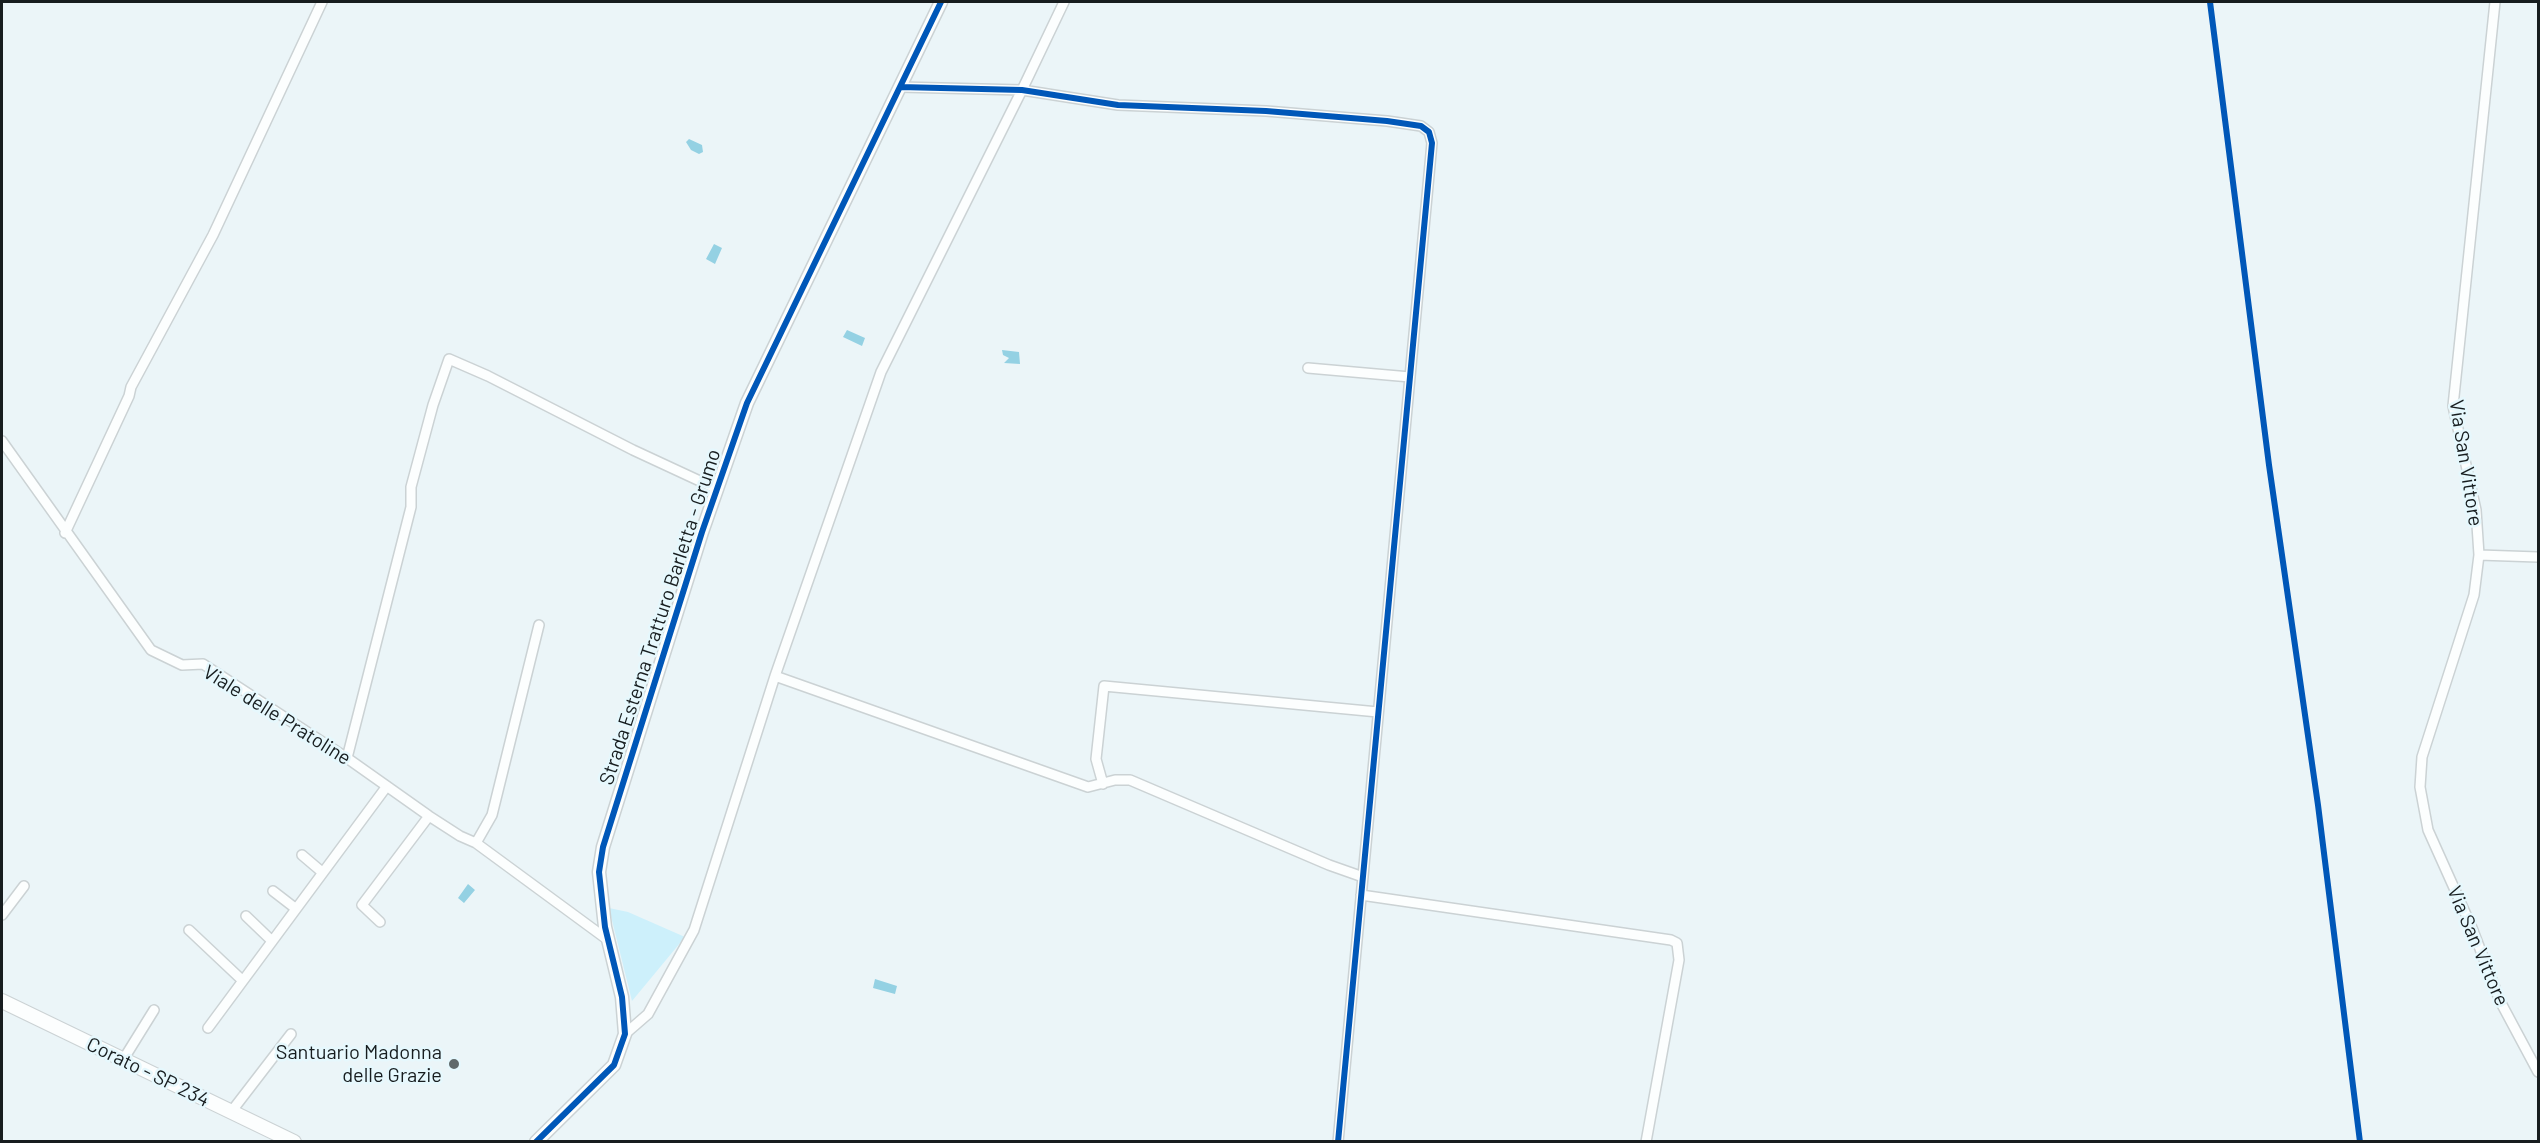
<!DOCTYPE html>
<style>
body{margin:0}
#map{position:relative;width:2540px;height:1143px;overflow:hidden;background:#ebf5f8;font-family:Barlow,sans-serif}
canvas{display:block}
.frame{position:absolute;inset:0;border:3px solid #171d1f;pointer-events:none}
</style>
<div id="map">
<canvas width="2540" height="1143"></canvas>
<div class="frame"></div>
</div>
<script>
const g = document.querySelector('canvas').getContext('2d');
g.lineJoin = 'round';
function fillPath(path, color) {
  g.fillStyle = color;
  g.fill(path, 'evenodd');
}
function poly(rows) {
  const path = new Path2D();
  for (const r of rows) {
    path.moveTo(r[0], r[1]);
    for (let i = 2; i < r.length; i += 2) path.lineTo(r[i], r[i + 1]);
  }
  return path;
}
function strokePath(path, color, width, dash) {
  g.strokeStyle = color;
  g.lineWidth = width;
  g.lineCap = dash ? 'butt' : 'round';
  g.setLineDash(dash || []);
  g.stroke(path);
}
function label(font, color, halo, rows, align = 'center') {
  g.font = font + ' Barlow,sans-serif';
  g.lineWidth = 5;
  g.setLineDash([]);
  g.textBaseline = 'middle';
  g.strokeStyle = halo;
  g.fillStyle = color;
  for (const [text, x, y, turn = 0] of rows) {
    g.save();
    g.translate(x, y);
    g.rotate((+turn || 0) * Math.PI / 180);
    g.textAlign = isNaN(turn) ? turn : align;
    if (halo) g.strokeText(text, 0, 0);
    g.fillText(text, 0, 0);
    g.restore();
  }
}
fillPath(poly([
 [609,908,628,912,685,937,632,1001]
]), '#cdf0fb');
fillPath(poly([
 [689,139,702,145,703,152,699,154,691,150,686,142],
 [714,244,722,248,715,264,706,259],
 [847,330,865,338,862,346,843,337],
 [1002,350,1019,352,1020,364,1004,363,1009,358,1003,355],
 [468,884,475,890,464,903,458,898],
 [875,979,897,986,895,994,873,988]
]), '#94d1e3');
const minor = poly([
 [2495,2,2453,406,2476,510,2479,555,2474,595,2422,757,2420,787,2428,830,2472,928,2500,1001,2538,1072],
 [900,87,1022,90,1118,105,1266,111,1387,121,1421,126,1429,132,1432,143,1338,1142],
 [1308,368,1410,377],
 [2,441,151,650,182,665,203,664,347,758,429,816,460,836,476,843,608,940],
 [65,533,129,396,131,387,213,235,322,2],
 [2479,555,2538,557],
 [775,676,1088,787,1115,780,1130,780,1329,865,1363,877],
 [347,758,411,507,411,487,433,405,449,359,488,376,633,450,717,489],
 [1103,784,1096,759,1104,686,1378,712],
 [476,843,492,815,539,625],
 [302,855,322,872],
 [273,891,295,908],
 [1361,895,1671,940,1677,943,1679,960,1646,1142],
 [2,915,24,886],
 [246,916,271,940],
 [380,922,362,905,429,816],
 [189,930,242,980],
 [208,1028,387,786],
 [625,1034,648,1014,694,930,775,676,881,372,1022,90,1064,2],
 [123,1060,154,1010],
 [231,1112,291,1034]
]);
const tertiary = poly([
 [536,1142,614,1065,625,1034,622,997,605,927,599,872,603,847,702,532,747,403,941,2]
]);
const secondary = poly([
 [2,1001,294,1142]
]);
strokePath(minor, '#cbd2d4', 12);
strokePath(tertiary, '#cbd2d4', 15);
strokePath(secondary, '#cbd2d4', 16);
strokePath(minor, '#fcfefe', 9);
strokePath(tertiary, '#fcfefe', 12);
strokePath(secondary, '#fcfefe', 14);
strokePath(poly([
 [2210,2,2269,465,2318,805,2360,1142],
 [900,87,1022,90,1118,105,1266,111,1387,121,1421,126,1429,132,1432,143,1338,1142],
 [536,1142,614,1065,625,1034,622,997,605,927,599,872,603,847,702,532,747,403,941,2]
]), '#0057b8', 6);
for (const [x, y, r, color] of [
 [454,1064,6,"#61696b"]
]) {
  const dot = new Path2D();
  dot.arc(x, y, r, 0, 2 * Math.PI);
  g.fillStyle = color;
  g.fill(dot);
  strokePath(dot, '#e6f8fd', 2);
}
label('20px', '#171d1f', '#e6f8fd', [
 ["Via San Vittore",2466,463,81],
 ["Strada Esterna Tratturo Barletta - Grumo",660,617,-72],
 ["Viale delle Pratoline",277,715,32],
 ["Via San Vittore",2478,946,67],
 ["Corato - SP 234",148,1072,26]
]);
label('20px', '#171d1f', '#e6f8fd', [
 ["Santuario Madonna",442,1052],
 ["delle Grazie",442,1075]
], 'right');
</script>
